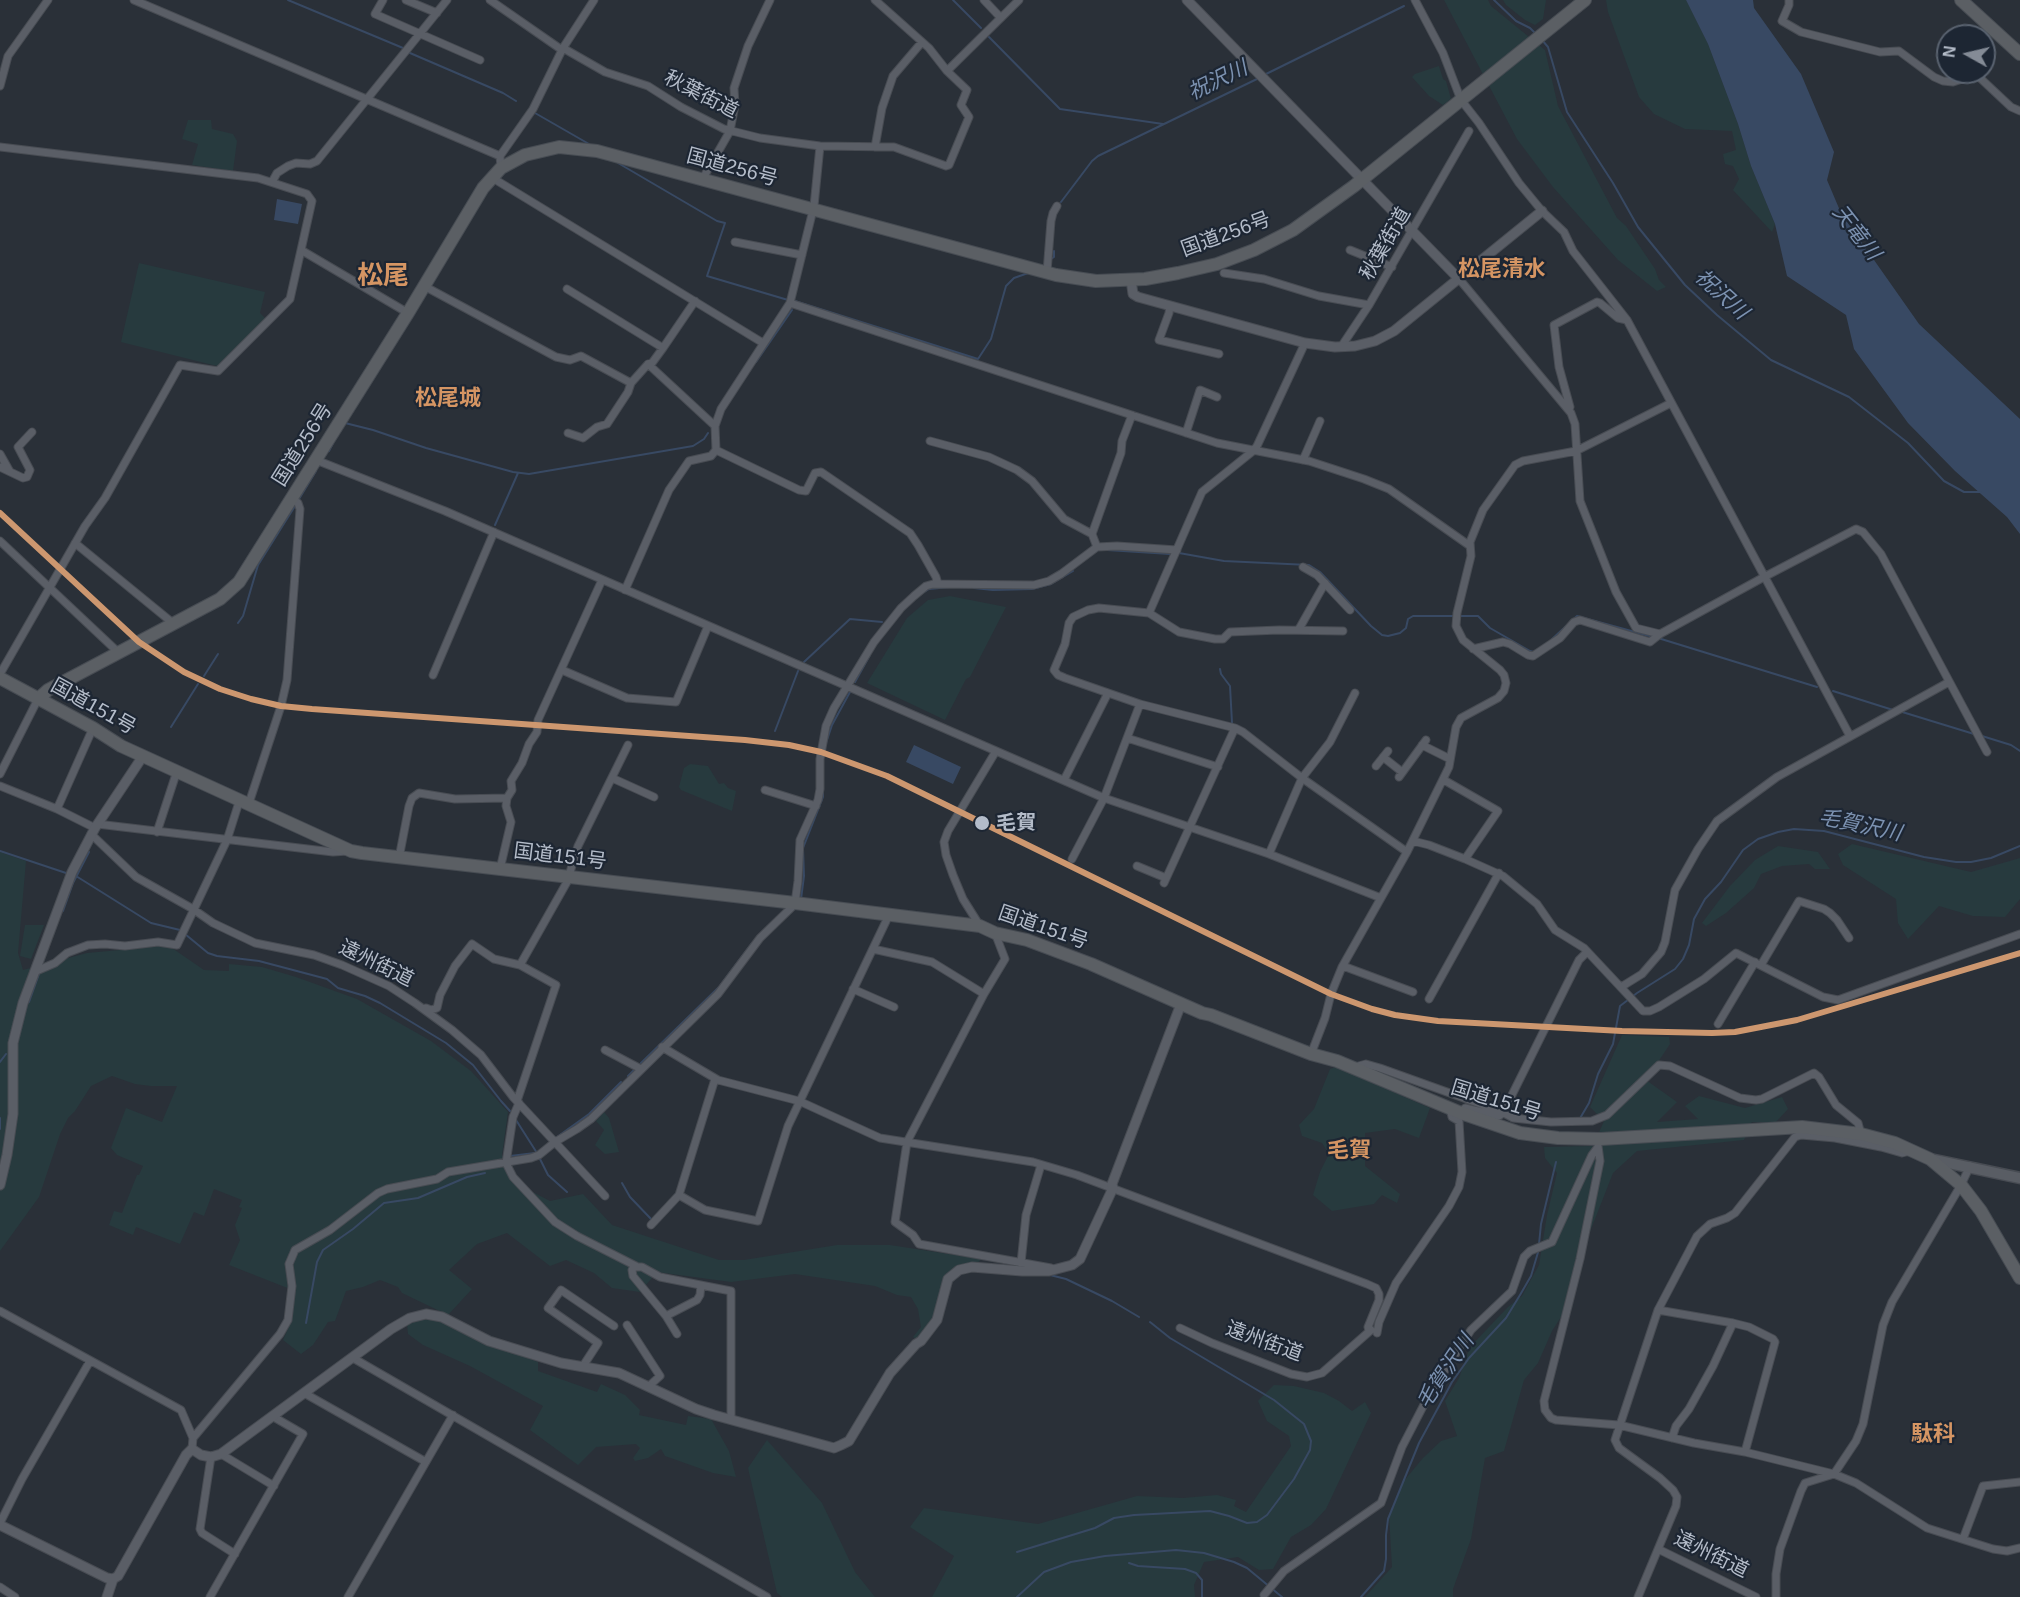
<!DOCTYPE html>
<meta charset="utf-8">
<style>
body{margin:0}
#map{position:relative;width:2020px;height:1597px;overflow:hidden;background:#2a3038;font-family:Helvetica,sans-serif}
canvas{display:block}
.north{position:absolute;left:1936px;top:24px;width:60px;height:60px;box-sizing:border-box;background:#1d2633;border:2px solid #59626f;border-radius:50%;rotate:278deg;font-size:16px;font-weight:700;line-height:24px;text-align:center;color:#b4bcc9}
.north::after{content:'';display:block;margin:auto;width:21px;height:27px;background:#848b96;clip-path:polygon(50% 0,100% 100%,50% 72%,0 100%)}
</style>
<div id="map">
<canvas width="2020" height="1597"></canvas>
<div class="north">N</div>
</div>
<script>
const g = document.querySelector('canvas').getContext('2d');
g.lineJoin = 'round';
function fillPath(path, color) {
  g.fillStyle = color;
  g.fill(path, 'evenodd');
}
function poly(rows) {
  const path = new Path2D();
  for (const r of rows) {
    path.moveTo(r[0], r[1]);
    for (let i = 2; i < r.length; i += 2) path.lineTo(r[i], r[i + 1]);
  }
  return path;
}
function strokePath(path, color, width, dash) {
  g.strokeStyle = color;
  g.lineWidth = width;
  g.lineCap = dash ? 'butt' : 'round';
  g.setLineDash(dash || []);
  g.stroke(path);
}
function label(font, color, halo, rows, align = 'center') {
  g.font = font + ' Helvetica,"Noto Sans JP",sans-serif';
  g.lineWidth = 4.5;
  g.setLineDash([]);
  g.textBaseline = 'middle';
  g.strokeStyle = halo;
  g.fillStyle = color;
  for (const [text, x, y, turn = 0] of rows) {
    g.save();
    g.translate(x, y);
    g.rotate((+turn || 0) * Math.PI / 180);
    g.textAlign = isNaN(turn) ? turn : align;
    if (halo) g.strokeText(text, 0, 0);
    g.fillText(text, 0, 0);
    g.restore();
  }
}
fillPath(poly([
 [1444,0,1488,0,1491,6,1545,50,1558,106,1617,218,1626,226,1655,269,1659,280,1666,287,1657,291,1618,260,1553,187,1517,139],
 [1503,0,1546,0,1543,19,1535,25,1525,20,1506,5],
 [1606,0,1686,0,1708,44,1738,124,1751,166,1775,224,1772,232,1733,190,1739,179,1733,166,1725,164,1723,154,1736,150,1732,131,1685,129,1654,114,1639,97,1608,12],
 [1439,66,1443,79,1446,81,1451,99,1443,105,1429,96,1412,77,1415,74],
 [188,120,211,120,212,129,233,134,237,141,233,171,192,165,198,144,182,139],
 [139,263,265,292,260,313,266,319,217,366,121,342],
 [950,596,1006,607,970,677,966,679,945,720,867,683,907,618,928,600],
 [690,764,708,766,719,784,724,783,728,788,736,791,732,811,681,790,679,787,684,768],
 [1852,844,1971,872,2020,858,2020,899,2005,917,1973,916,1939,906,1908,939,1898,923,1896,899,1843,865,1838,854],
 [1778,846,1818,852,1830,869,1815,869,1809,864,1782,866,1761,874,1754,888,1726,913,1706,926,1702,923,1730,886,1755,860],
 [0,852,26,861,18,953,23,970,87,953,142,948,158,944,172,948,204,970,229,971,229,964,262,967,296,977,357,999,431,1041,471,1071,508,1112,502,1155,521,1186,550,1201,583,1194,612,1225,719,1260,744,1260,837,1245,890,1245,981,1259,977,1264,956,1266,945,1275,933,1317,917,1339,913,1337,921,1327,918,1309,911,1297,897,1295,875,1286,795,1274,731,1282,657,1272,640,1292,612,1288,594,1273,566,1260,550,1266,507,1233,477,1244,449,1270,472,1289,448,1315,402,1293,398,1287,380,1280,363,1287,346,1291,335,1321,328,1322,313,1345,301,1354,283,1340,290,1324,295,1291,229,1265,240,1240,235,1225,242,1208,239,1207,242,1200,214,1189,204,1216,194,1212,180,1244,136,1227,133,1235,109,1225,114,1211,122,1213,137,1175,139,1175,143,1166,117,1155,111,1148,126,1108,162,1122,177,1086,151,1086,135,1084,112,1076,91,1086,75,1111,68,1118,60,1134,39,1197,0,1251],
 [25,925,44,925,31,959,20,956],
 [1622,1035,1669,1037,1670,1044,1646,1080,1677,1102,1657,1122,1698,1119,1685,1106,1699,1096,1745,1108,1782,1097,1788,1109,1775,1123,1752,1122,1744,1140,1637,1151,1613,1173,1570,1283,1561,1317,1552,1331,1538,1363,1524,1380,1504,1451,1485,1458,1471,1539,1453,1589,1453,1597,1365,1597,1392,1567,1389,1515,1403,1482,1423,1458,1441,1441,1457,1436,1445,1401,1459,1378,1470,1347,1508,1307,1522,1296,1539,1265,1547,1215,1557,1173,1545,1158,1544,1147,1593,1146,1604,1121,1590,1107],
 [1336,1067,1430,1108,1419,1138,1395,1129,1365,1133,1365,1166,1400,1194,1397,1203,1382,1195,1374,1204,1332,1211,1313,1195,1320,1172,1329,1154,1322,1143,1302,1136,1299,1125,1314,1109,1330,1069],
 [604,1112,609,1118,619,1152,605,1154,595,1145,604,1130,596,1121],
 [431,1317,475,1338,538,1362,538,1371,597,1392,601,1384,625,1395,640,1410,639,1415,686,1425,688,1416,711,1419,729,1451,736,1477,713,1473,665,1456,661,1449,648,1458,635,1461,633,1458,640,1448,636,1444,596,1447,578,1465,530,1430,543,1406,470,1366,423,1345,408,1334,407,1324],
 [1274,1385,1294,1386,1324,1393,1339,1401,1352,1411,1365,1402,1371,1413,1326,1509,1311,1525,1291,1537,1273,1569,1259,1570,1238,1557,1204,1562,1194,1585,1195,1597,932,1597,954,1556,910,1527,924,1508,1038,1524,1137,1496,1183,1498,1217,1495,1236,1500,1234,1506,1246,1512,1291,1446,1289,1436,1267,1421,1258,1401],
 [767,1440,822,1503,855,1572,875,1597,782,1597,777,1593,748,1468]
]), '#273a3e');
fillPath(poly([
 [1686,0,1753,0,1754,8,1801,74,1834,152,1827,180,1841,213,1919,324,2020,419,2020,534,2007,517,1955,471,1908,423,1854,349,1846,315,1787,276,1775,224,1751,166,1738,124,1708,44],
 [277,199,302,204,298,224,274,220],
 [914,745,961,767,953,784,906,762]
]), '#384963');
strokePath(poly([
 [288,0,403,48],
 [953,0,981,28],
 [1494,0,1516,21,1530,28,1536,34],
 [989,37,1060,109,1163,124],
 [1542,40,1548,47,1567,112,1613,183,1638,227,1685,285,1717,315,1771,360,1849,397,1908,443,1944,481,1964,492,1981,492],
 [410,53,503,93,516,101],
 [1264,75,1404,6],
 [535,113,589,144],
 [618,163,717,221,725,223,707,276,788,300],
 [1061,202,1092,161,1098,156,1259,78],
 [1051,259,1054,257,1054,251],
 [795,301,978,359,991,339,1006,286,1014,278,1031,272],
 [756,362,792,310],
 [345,423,373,430,426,448,513,472,529,474,693,446,704,439,708,433],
 [329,451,333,443],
 [299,499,316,471],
 [495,525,518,473],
 [1107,550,1170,554],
 [1179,553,1224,561,1309,565,1320,572,1371,626,1382,635,1388,636,1400,633,1406,628,1408,619,1413,616,1478,616,1490,628,1530,651,1534,652],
 [974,588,993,590,1032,589,1051,584,1073,571],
 [924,592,929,589,950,587],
 [238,623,243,616,258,565,295,506],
 [1658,638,1817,687],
 [1551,640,1577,616,1653,637],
 [804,662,850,619,882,622],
 [1220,669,1221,674,1230,686,1232,723],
 [204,676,218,654],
 [855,682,870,655],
 [1833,691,1893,710],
 [1899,711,1974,734],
 [171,727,198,684],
 [775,731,798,671],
 [1982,736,2011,745,2020,751],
 [826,743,832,725,850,692],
 [0,851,66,873],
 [76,876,151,923,180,930],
 [801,899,804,876,803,848,823,797,823,764],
 [63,911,73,883,89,852],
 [185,934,208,953,217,956,259,961,327,979,338,988,365,996,380,1003,446,1043,473,1065,501,1101,510,1111],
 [29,1002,39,974],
 [0,1062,6,1054],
 [641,1063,719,987,752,943],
 [628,1076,634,1070],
 [0,1118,0,1129],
 [516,1120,537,1153],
 [1579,1120,1589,1103,1598,1074,1613,1044,1620,1006,1637,993,1675,969,1683,959,1689,945,1694,919,1705,899,1721,882,1743,850,1758,839,1778,832,1794,829,1824,831,1924,857,1956,862,1971,862,1991,858,2020,846],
 [557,1137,589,1114,621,1082],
 [510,1156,535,1153],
 [540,1159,548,1175,567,1192],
 [622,1183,630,1197,652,1220],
 [1539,1244,1541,1224,1556,1162],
 [1050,1275,1066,1279,1112,1301,1139,1317],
 [306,1323,317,1262,323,1250,353,1229,384,1203,418,1198,467,1177,485,1173],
 [1017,1552,1095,1528,1114,1518,1134,1515,1210,1511,1229,1516,1247,1523,1257,1522,1267,1515,1294,1479,1310,1450,1311,1441,1304,1424,1274,1400,1170,1338,1150,1322],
 [1129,1563,1138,1566,1185,1569,1196,1573,1202,1580,1202,1597],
 [1017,1597,1044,1572,1071,1562,1105,1556,1176,1550,1204,1553,1234,1562,1247,1568,1282,1597],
 [1361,1597,1384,1571,1386,1559,1386,1535,1388,1519,1419,1443,1452,1382,1469,1358,1506,1318,1520,1295,1531,1276,1539,1249]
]), '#384963', 2);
const minor = poly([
 [134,0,500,156],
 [383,0,375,14,480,60],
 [406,0,437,13],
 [490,0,562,50],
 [984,0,1001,18],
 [1415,0,1443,53,1461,100,1479,123,1519,183,1542,211,1564,232,1573,251,1627,320,1850,736],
 [1789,0,1789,5,1782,21,1801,32,1880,52,1899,51,1934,77,1943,81,1953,82,1971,76,1979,77,2011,107,2020,111],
 [563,48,594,0],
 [947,71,1019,0],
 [0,86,8,56,48,0],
 [0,147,258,178,307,194,312,201,290,299,218,371,180,365,105,498,85,526,0,674],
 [875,147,882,108,893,76,922,42],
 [501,168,500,156,533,109,563,48,605,72,648,86,681,107,724,129,760,138,820,146,894,147,946,166,949,165,969,117,961,105,967,90,947,71,929,48,875,0],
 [491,177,763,343],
 [702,180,730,131,735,105,734,88,748,46,770,0],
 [272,182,277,173,288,166,296,163,310,164,317,161,447,0],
 [735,242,802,255],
 [301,250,408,313],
 [1350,250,1392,267],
 [1047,272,1051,221,1053,213,1057,206],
 [1224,273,1264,279,1319,296,1369,305],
 [1460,280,1571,413,1575,424,1580,501,1616,592,1636,628,1660,634,1764,577,1856,529,1863,532,1881,554,1987,752],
 [424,286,556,357,570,360,581,356,631,383],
 [567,289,663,348,695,301],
 [790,303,1217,443,1309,461,1364,479,1389,489,1470,546],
 [1170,306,1169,313,1159,340,1219,354],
 [1305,343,1257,446,1253,451,1202,492,1149,613,1099,608,1088,610,1073,617,1069,623,1065,644,1054,670,1058,675,1065,678,1140,704,1235,728,1243,732,1302,778,1407,852],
 [1341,347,1369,305,1469,131],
 [648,364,652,363,663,348],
 [1570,407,1559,367,1554,325,1597,302,1600,303,1618,318,1627,320],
 [568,433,583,438,597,427,607,424,628,392,631,383,648,364,715,426],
 [1186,433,1200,390,1217,397],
 [930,441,989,457,1017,470,1032,481,1064,519,1092,534,1097,547],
 [716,450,799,490,806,491,815,473,821,472,910,533,918,545,936,577,938,584],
 [0,454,9,470],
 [316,460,445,511,1104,798,1269,854,1381,898],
 [1303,460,1320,421],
 [0,467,23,478,27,477,30,470,18,447,32,432],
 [1092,534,1121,453,1122,441,1132,415],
 [0,541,119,653],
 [75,543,174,624],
 [1303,567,1317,575,1350,610],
 [625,590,669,490,689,461,711,456,716,450,715,426,721,409,790,303,814,206,820,146],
 [1149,613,1179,632,1215,639,1223,639,1230,632,1279,630,1343,631],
 [1299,629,1325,583],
 [1473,649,1503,642,1510,644,1528,655,1533,656,1560,638,1574,622,1580,620,1650,642,1660,634],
 [562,670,627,698,676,702,708,626],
 [433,675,494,532],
 [1127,738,1218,767],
 [1422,745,1450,759],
 [1383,757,1402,772],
 [1376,766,1388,751],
 [0,774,38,699],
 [1399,777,1426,740],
 [612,778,654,797],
 [1064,780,1108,693],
 [1444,780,1498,811,1465,859],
 [0,786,57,809,95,828],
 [765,790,816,806],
 [507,798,512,790,511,781,522,763,529,744,537,732,538,720,602,580],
 [249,803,281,706,287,680,300,509,298,503,293,499],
 [57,809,93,728],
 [97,824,333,852,348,851],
 [157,832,177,771],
 [91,834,136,877,193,909,213,923,255,943,314,955,342,965,389,986,415,1003,452,1030,481,1055,513,1097,605,1196],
 [1413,841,1429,845,1465,859,1503,876,1537,904,1555,930,1584,948,1643,1011,1650,1011,1659,1007,1704,979,1736,953,1823,997,1838,1000,2020,934],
 [1269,854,1302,778,1330,742,1355,693],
 [399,858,409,806,412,798,419,793,455,799,507,798,506,806,511,822,500,869],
 [1072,859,1104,798,1140,704],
 [1137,866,1166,878],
 [1164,883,1235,728],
 [980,926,963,899,953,875,946,855,944,842,948,831,996,751],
 [995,933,1005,959,984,994,907,1142,895,1222,913,1235,919,1244,1051,1268],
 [873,949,932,962,984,994],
 [1761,965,1799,901,1824,909,1830,913,1837,920,1849,938],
 [1343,966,1413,992],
 [34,972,55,963,67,953,88,945,105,944,125,946,158,942,177,945,227,840,240,799],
 [1621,987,1642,974,1661,952,1665,942,1675,890,1698,849,1717,821,1777,777,1949,682],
 [853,989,894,1007],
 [1429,999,1499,873],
 [426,1008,431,1010,437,1008,440,995,455,966,472,944,494,959,520,965,567,882,578,846,628,745],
 [1718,1024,1755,962],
 [662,1047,718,1080,799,1101,880,1138,1033,1162,1077,1175,1367,1284,1376,1288,1379,1294,1379,1300,1368,1327,1369,1331],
 [605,1050,641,1069],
 [1311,1054,1325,1018,1331,994,1342,967,1407,852,1449,767,1456,727,1461,718,1498,698,1504,691,1506,683,1504,675,1500,670,1463,640,1456,626,1457,613,1471,556,1470,542,1483,510,1515,465,1523,461,1576,451,1671,403],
 [1355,1067,1366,1064,1380,1068,1500,1111,1513,1118,1551,1122,1592,1121,1607,1115,1659,1065,1670,1066,1740,1098,1756,1100,1762,1099,1814,1073,1819,1077,1836,1105,1858,1123,1861,1134],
 [715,1079,679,1195,705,1210,758,1221,788,1126,889,915],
 [517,1101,556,985,520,965],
 [519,1103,513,1117,506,1163,513,1177,555,1222,577,1236,636,1266],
 [1461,1113,1465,1108,1499,1116,1503,1113,1579,960,1587,952],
 [1598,1146,1600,1161,1580,1259,1544,1401,1545,1410,1551,1418,1556,1420,1619,1425,1694,1443,1745,1452,1834,1474,1856,1483,1927,1528,1993,1549,2007,1551,2020,1548],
 [651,1225,679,1195],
 [1021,1263,1026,1215,1041,1165],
 [1658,1310,1733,1323,1749,1327,1773,1339,1775,1342,1745,1452],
 [0,1311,181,1410,193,1438],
 [666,1316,697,1300,700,1295,701,1285],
 [627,1325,660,1376,648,1387],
 [1180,1328,1212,1343,1291,1374,1307,1377,1322,1373,1371,1330],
 [1377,1333,1379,1322,1396,1283,1449,1206,1459,1187,1462,1172,1459,1121,1452,1117,1450,1108],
 [677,1334,666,1316,633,1276,632,1270,634,1267,642,1267,660,1277,670,1279,731,1291,731,1420],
 [353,1358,767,1597],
 [583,1366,598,1343,548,1308,561,1290,614,1326],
 [304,1393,426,1462],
 [1672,1438,1676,1426,1689,1409,1713,1366,1733,1323],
 [192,1449,193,1438,280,1334,288,1320,292,1286,289,1264,295,1250,330,1230,378,1193,387,1189,437,1179,448,1172,531,1158,539,1155,555,1142,577,1129,591,1119,718,994,760,938,792,907,795,903,798,881,800,840,818,800,820,789,820,759,826,726,834,708,874,642,901,608,914,596,926,586,933,584,1034,585,1049,581,1061,574,1097,547,1117,546,1177,550],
 [221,1454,274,1486],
 [211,1457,200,1529,202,1533,235,1554],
 [0,1523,22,1479,90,1361],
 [1963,1539,1983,1486,2020,1482],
 [1658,1549,1756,1597],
 [0,1587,15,1597],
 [1264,1595,1284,1571,1381,1503,1402,1447,1430,1393,1471,1330,1512,1291,1524,1257,1530,1251,1552,1242,1592,1155,1598,1147],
 [210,1597,303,1434,272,1416],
 [348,1597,453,1415],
 [1638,1597,1676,1506,1677,1497,1673,1490,1660,1478,1619,1448,1615,1440,1658,1310,1697,1236,1710,1224,1727,1218,1735,1213,1795,1137,1801,1135,1835,1138,1881,1147,1902,1153,1910,1151],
 [1776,1597,1776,1574,1780,1549,1801,1491,1805,1483,1834,1474,1856,1441,1863,1424,1883,1325,1892,1302,1961,1185,1970,1166]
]);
const tertiary = poly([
 [1187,0,1460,280],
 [1131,280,1133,294,1138,297,1305,343,1335,347,1355,346,1375,341,1394,331,1542,211],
 [0,1185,7,1155,13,1114,13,1043,23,1003,72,872,95,828,143,756],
 [0,1525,107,1578,113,1579,118,1576,186,1455,192,1449,201,1455,211,1457,221,1454,391,1329,410,1318,426,1314,442,1317,489,1341,561,1363,619,1373,696,1409,714,1415,834,1448,841,1445,849,1441,890,1373,916,1344,921,1341,937,1320,948,1279,959,1270,972,1267,1022,1271,1049,1271,1072,1265,1080,1259,1113,1188,1112,1184,1181,1004],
 [107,1597,113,1579]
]);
const secondary = poly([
 [1930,1159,2020,1178]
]);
const trunk = poly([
 [1961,0,2020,54],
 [0,678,93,728,121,746,351,851,362,853,795,903,980,926,995,933,1027,940,1091,964,1202,1013,1211,1015,1311,1054,1337,1061,1461,1113,1520,1133,1558,1138,1601,1139,1802,1127,1861,1134,1895,1143,1930,1159,1961,1185,1981,1211,2020,1278],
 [38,699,48,690,220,599,239,582,408,313,483,188,501,168,525,155,559,147,597,151,1056,275,1096,281,1145,279,1178,273,1217,264,1254,250,1293,230,1354,186,1585,0]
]);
strokePath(minor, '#484c53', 9);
strokePath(tertiary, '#484c53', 11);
strokePath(secondary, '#484c53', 13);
strokePath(trunk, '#474c53', 14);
strokePath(minor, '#5a5e66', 7);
strokePath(tertiary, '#5a5e66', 9);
strokePath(secondary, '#595d64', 10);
strokePath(trunk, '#5b5f64', 12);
strokePath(poly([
 [0,513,139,642,184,672,220,689,251,699,281,706,312,709,745,740,789,745,821,752,887,776,1331,994,1372,1009,1395,1015,1438,1021,1622,1031,1712,1033,1735,1032,1797,1020,2020,953]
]), '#cd976f', 6);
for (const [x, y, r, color] of [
 [982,823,8,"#b4bcc9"]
]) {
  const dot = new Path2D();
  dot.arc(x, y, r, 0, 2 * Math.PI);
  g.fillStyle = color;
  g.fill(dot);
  strokePath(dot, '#1d2633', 2);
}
label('20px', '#b4bcc9', '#1d2633', [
 ["秋葉街道",701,95,27],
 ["国道256号",732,168,15],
 ["国道256号",1226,235,-20],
 ["秋葉街道",1386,244,-60],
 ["国道256号",303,445,-58],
 ["国道151号",93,707,29],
 ["国道151号",560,857,7],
 ["国道151号",1043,928,19],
 ["遠州街道",376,964,26],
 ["国道151号",1496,1101,17],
 ["遠州街道",1264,1342,20],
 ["遠州街道",1711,1555,26]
]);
label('bold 20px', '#b4bcc9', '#1d2633', [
 ["毛賀",996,823]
], 'left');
label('italic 21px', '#7c92b1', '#1d2633', [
 ["祝沢川",1218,81,-26],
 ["天竜川",1856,233,52],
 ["祝沢川",1721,295,42],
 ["毛賀沢川",1860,826,12],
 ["毛賀沢川",1446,1372,-56]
]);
label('bold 22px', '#d59563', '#1d2633', [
 ["松尾清水",1502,270],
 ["松尾城",448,399],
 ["毛賀",1349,1151],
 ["駄科",1933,1435]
]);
label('bold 26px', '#d59563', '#1d2633', [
 ["松尾",383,277]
]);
</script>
